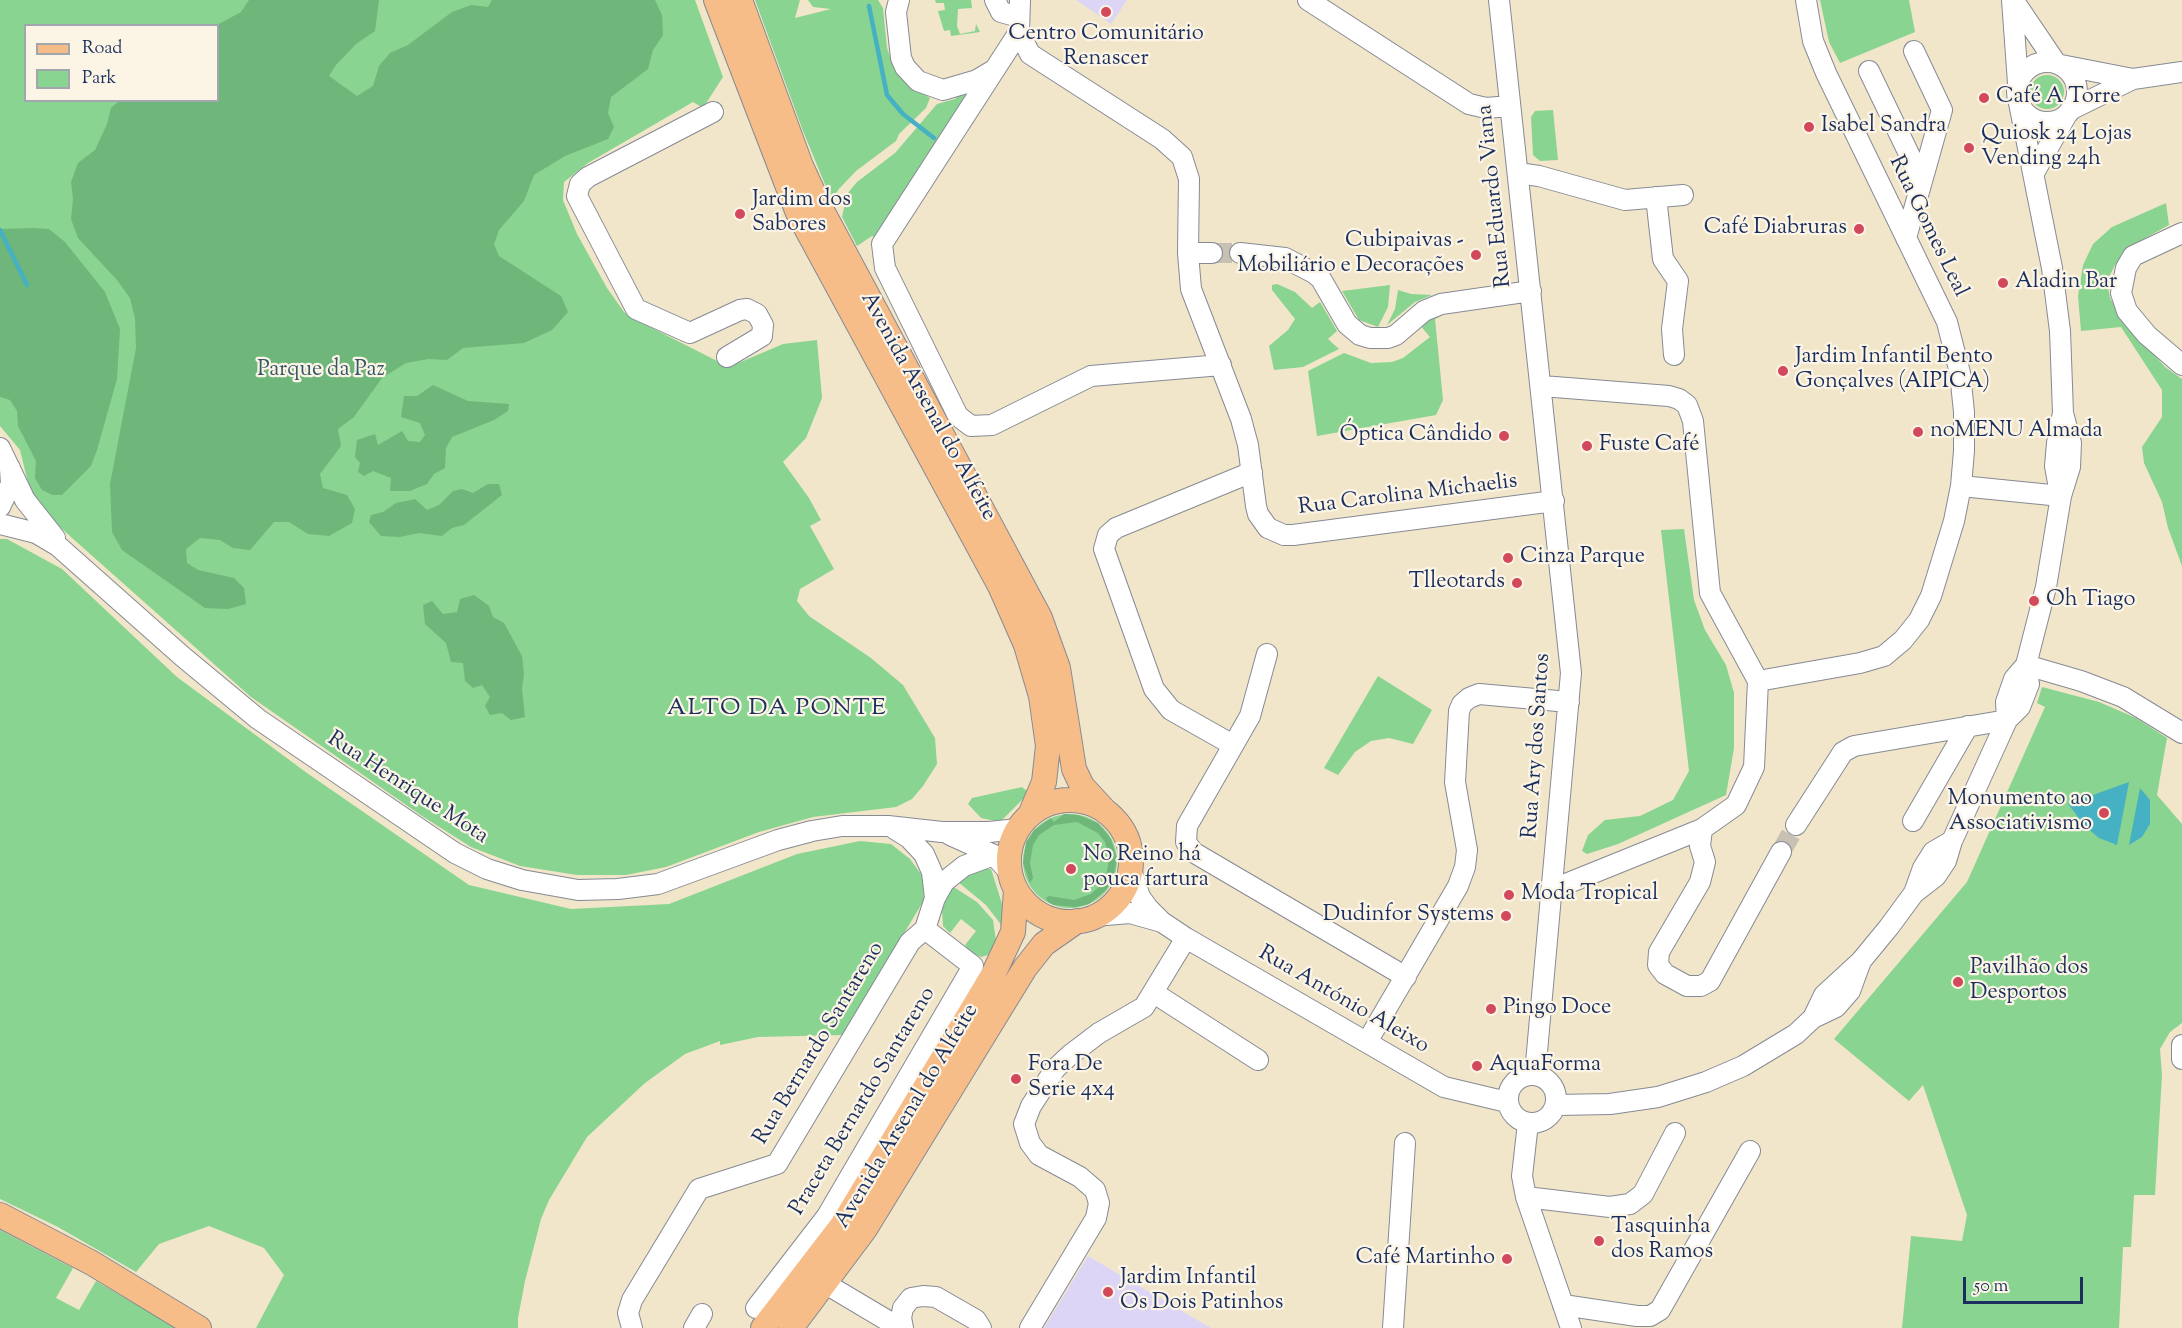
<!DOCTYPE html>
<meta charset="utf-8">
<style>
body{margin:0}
#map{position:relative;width:2182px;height:1328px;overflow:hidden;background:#f2e6ca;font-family:"Sorts Mill Goudy",serif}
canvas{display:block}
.legend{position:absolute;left:24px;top:24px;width:195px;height:78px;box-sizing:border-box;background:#fcf5e5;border:2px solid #a2a6af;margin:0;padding:8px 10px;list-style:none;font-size:18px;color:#1b2f5e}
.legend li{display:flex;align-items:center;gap:12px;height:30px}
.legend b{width:30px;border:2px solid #a2a6af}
.scale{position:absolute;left:1963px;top:1277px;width:120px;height:27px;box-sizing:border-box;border:3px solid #1b2f5e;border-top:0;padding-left:8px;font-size:18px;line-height:21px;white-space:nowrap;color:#1b2f5e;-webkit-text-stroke:4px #fcf5e5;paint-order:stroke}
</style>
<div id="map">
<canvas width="2182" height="1328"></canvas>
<ul class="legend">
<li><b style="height:8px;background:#f7bd88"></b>Road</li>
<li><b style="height:16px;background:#89d490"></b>Park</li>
</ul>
<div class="scale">50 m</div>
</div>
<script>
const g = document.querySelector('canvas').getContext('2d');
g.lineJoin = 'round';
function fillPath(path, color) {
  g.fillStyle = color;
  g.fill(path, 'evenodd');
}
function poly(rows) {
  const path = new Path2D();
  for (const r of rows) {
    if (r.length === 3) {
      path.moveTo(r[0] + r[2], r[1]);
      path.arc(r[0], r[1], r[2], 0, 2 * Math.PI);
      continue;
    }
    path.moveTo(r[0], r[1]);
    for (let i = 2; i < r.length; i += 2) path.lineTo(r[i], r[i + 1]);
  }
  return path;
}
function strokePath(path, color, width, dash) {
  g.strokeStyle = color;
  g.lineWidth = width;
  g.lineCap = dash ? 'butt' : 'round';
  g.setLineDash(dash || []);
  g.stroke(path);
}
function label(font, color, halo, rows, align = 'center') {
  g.font = font + ' "Sorts Mill Goudy",serif';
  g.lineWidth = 4.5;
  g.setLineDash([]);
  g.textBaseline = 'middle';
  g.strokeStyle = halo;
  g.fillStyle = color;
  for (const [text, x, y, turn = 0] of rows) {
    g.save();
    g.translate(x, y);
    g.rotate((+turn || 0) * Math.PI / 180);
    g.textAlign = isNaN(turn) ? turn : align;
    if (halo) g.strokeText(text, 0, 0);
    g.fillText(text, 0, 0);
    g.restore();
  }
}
fillPath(poly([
 [1076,0,1127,0,1111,24],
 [1088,1256,1211,1328,1044,1328]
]), '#ddd5f6');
fillPath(poly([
 [0,0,695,0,723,77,703,108,693,102,588,163,564,182,563,200,577,234,607,288,624,312,650,327,729,367,783,344,817,340,822,398,806,438,783,462,809,498,821,520,810,526,834,569,800,589,797,601,809,616,871,658,903,685,935,738,937,764,923,786,912,799,896,807,813,817,759,832,666,867,626,875,577,875,520,866,471,847,422,816,251,697,44,513,30,491,20,450,0,426],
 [26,26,218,26,218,100,26,100],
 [755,0,800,0,795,18,831,9,813,7,808,0,878,0,883,8,887,48,895,71,911,86,930,98,926,108,899,134,896,141,856,171,838,190,834,199,831,199,803,131],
 [935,0,971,0,972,8,958,9,957,26,960,34,975,31,976,24,980,32,951,36,950,30,944,31,938,11,945,10,944,3,936,3],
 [1820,0,1909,0,1915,32,1840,63,1829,42],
 [2047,92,17],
 [962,92,969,92,969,95,877,238,872,236,857,246,842,217,847,194,857,182,895,153,937,104,955,99],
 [1553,110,1558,160,1540,161,1533,155,1531,117,1535,111],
 [2166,203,2169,225,2133,245,2115,265,2107,281,2110,298,2119,314,2165,367,2182,379,2182,566,2168,528,2162,502,2144,463,2142,447,2162,417,2162,390,2121,327,2081,331,2078,296,2083,265,2093,244,2112,227],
 [1277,284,1295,292,1312,308,1320,302,1337,331,1328,339,1339,349,1303,367,1274,370,1269,346,1288,330,1295,319,1272,290,1272,285],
 [1390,285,1388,307,1378,327,1359,320,1342,291],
 [1398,290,1411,294,1432,295,1415,302,1387,325,1395,309],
 [1446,313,1435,319,1443,400,1436,415,1317,436,1308,371,1344,353,1371,363,1392,362,1403,358,1430,337,1419,324,1427,318],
 [1684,529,1694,600,1705,630,1726,665,1734,693,1734,748,1726,795,1618,844,1587,854,1582,851,1588,835,1605,820,1640,816,1673,800,1689,771,1661,530],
 [0,539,7,539,62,569,177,677,307,773,469,885,571,909,669,904,797,854,860,841,891,844,910,859,923,877,924,900,843,1035,758,1037,720,1045,720,1041,685,1054,645,1083,587,1137,549,1200,541,1219,525,1281,518,1318,518,1328,256,1328,284,1275,264,1248,209,1226,159,1244,136,1272,58,1227,0,1199],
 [1378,676,1432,710,1413,744,1389,738,1371,741,1355,752,1338,775,1324,768],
 [2042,687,2099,702,2136,718,2167,738,2157,795,2182,824,2182,1023,2170,1032,2160,1049,2162,1075,2155,1195,2134,1195,2131,1247,2123,1247,2119,1328,1902,1328,1911,1236,1962,1241,1967,1215,1923,1085,1909,1101,1834,1039,1967,882,2045,707,2037,703],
 [1022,787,1027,791,1025,797,1000,822,981,818,968,804,972,798],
 [1070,861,47],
 [980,869,991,869,1003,907,1002,926,986,905,958,882,965,875],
 [952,886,977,902,993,920,996,941,988,955,981,957,969,951,965,945,976,931,961,919,950,933,943,926,942,910],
 [0,1230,73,1268,56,1298,79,1310,96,1281,176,1328,0,1328]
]), '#89d490');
fillPath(poly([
 [249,0,379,0,375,31,356,44,336,65,329,76,357,96,373,86,379,66,390,53,408,45,452,12,471,5,488,7,492,0,655,0,662,15,663,35,653,50,648,69,611,97,608,113,614,127,608,139,565,156,534,175,524,201,499,230,494,244,499,256,561,296,568,312,552,330,524,343,463,348,447,360,428,359,406,363,382,378,354,417,338,429,341,446,320,474,323,488,347,495,355,509,352,523,329,536,308,534,289,522,274,522,250,550,233,548,220,540,200,538,186,549,187,563,198,570,234,578,244,588,246,604,228,609,205,608,122,550,112,532,110,484,136,348,135,319,130,298,117,280,78,238,71,219,73,199,71,182,78,163,95,150,107,124,111,108,119,101,218,100,217,25,241,12],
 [33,228,49,229,65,242,105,292,120,329,117,379,97,450,91,466,62,495,53,495,42,490,35,478,36,461,18,426,17,411,10,400,0,397,0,229],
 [433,385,468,401,509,404,508,411,494,420,452,437,446,448,445,468,434,474,427,484,410,491,390,491,391,478,373,471,364,476,358,472,360,463,355,457,357,440,375,434,378,445,402,431,408,441,420,442,425,435,420,423,401,417,404,396,417,396],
 [488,484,499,484,502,495,464,525,452,528,442,536,419,533,400,537,381,536,369,522,371,515,383,512,396,503,415,499,427,510,439,505,453,491,462,489,473,493],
 [474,595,489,606,493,617,504,623,522,656,524,674,522,689,525,717,511,720,502,713,490,715,485,706,490,697,482,685,473,688,465,681,463,663,451,662,446,643,425,624,423,605,432,601,443,614,457,612,460,599],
 [1064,814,1078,815,1098,823,1111,839,1117,859,1113,879,1105,891,1089,904,1075,907,1054,905,1048,902,1046,898,1049,896,1074,900,1091,894,1100,886,1106,877,1109,859,1105,842,1098,833,1077,822,1054,825,1039,835,1033,845,1030,863,1033,878,1030,883,1023,863,1026,842,1034,830,1051,818,1054,822]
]), '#6eb67a');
fillPath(poly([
 [2129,782,2117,845,2099,838,2085,826,2068,804],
 [2140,788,2150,800,2150,824,2142,837,2129,845]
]), '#45b1c2');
strokePath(poly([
 [869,6,887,95,903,114,934,138],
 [0,230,27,285]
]), '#45b1c2', 4.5);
strokePath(poly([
 [1212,253,1240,253],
 [1781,852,1796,825]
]), '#c7c1b4', 20, [20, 10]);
const minor = poly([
 [899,0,896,12,901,58,905,67,918,81,943,90,977,80,992,71],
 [995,0,1001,12,1019,17],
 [1020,0,1019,32,1030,54,1162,139,1182,157,1189,179,1188,253,1191,289,1241,419,1248,445,1256,506,1258,514,1268,528,1284,535,1293,535,1554,501],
 [1308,0,1469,104,1486,108,1510,106],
 [1499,0,1571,673,1535,1074],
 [2012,0,2018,83],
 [2014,1,2056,63],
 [1019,32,882,244,885,268,958,416,971,426,992,425,1091,376,1221,365],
 [2047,92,30],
 [2061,65,2133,79,2182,72],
 [1869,71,1922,181],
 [2019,103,2052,268,2060,331,2063,413,2057,443,2055,466,2060,494],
 [2070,110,2133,79],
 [713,112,588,177,580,184,577,196,636,309,690,333,740,310,747,309,757,314,763,325,762,336,727,357],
 [1518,173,1539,176,1625,200,1683,195],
 [2034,173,2067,114],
 [1656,197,1663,259,1678,281,1672,329,1674,355],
 [2182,233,2133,256,2126,268,2121,293,2127,311,2147,335,2182,365],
 [1906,238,1942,110,1914,51],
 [1188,253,1212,253],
 [1240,253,1285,258,1314,273,1321,279,1347,324,1360,335,1370,338,1388,338,1396,335,1424,311,1441,304,1531,291],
 [1542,386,1669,396,1679,399,1687,405,1693,421,1710,593,1758,681],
 [0,448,25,500,55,538],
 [1961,486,2061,496],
 [0,507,11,484,10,468],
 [0,524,36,533,58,546,182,656,258,719,455,853,487,869,522,880,578,890,618,889,658,884,778,840,812,831,842,826,888,826,942,832,989,832,1018,829],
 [1267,654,1250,716,1187,826,1186,842,1193,852,1406,977],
 [2026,665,2081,681,2123,697,2182,733],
 [1758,681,1860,663,1884,656,1903,640,1919,620,1931,596,1954,521,1961,486,1964,451,1964,412,1960,373,1947,322,1826,73,1813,41,1806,0],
 [2007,720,2006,702,2014,679,2026,665],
 [1233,745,1171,710,1154,689,1104,549,1108,535,1116,528,1252,472],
 [1913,821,1968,726],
 [1796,825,1843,752,1854,746,2007,720],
 [893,828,909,838,924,854,932,872,935,898],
 [1702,829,1700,846,1705,862,1700,882,1659,952,1658,965,1665,974,1687,986,1701,986,1710,981,1781,852],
 [950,835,994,855,1010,873],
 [1130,867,1140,897,1148,908,1162,922,1186,938,1444,1087,1507,1102],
 [1551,890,1702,829,1736,805,1754,767,1758,681],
 [1914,893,1936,876,1946,861,1952,841,2007,720,2020,707,2029,684,2026,665,2046,587,2061,496,2070,467,2071,443,2063,413],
 [1094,916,1130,913,1162,922],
 [1154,993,1258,1060],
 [1813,1018,1824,995,1861,961,1889,927,1914,893,1923,868,1933,852,1952,841],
 [1367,1042,1458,886,1465,867,1467,850,1455,782,1459,711,1462,704,1469,698,1479,694,1569,702],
 [2182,1045,2182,1059],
 [1532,1099,24],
 [1556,1105,1610,1104,1658,1097,1706,1082,1743,1066,1796,1034,1813,1018,1836,1007,1850,991,1861,961],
 [1528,1123,1522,1176,1526,1197,1571,1328],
 [1526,1197,1610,1207,1630,1204,1643,1194,1675,1133],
 [826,1284,900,1328],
 [1563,1305,1637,1316,1650,1316,1660,1310,1750,1151],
 [756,1308,827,1216,973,966,925,929],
 [632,1328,628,1313,632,1300,699,1189,777,1164,910,942,925,929,935,898,944,882,964,866,994,855],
 [694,1328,702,1314],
 [903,1328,901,1318,903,1308,911,1298,923,1296,936,1297,976,1320,981,1328],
 [1030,1328,1096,1218,1099,1203,1095,1190,1080,1177,1039,1155,1030,1143,1024,1124,1031,1106,1055,1069,1070,1055,1099,1033,1144,1007,1186,938],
 [1393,1328,1405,1143]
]);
const major = poly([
 [716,0,798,213,1000,586,1026,645,1041,696,1048,746,1044,782,1030,815],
 [740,0,801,166,819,205,1040,618,1058,668,1074,769,1082,786,1106,812],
 [1070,861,61],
 [0,1215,92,1263,199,1328],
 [763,1328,843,1224,993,975,1013,932,1016,890],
 [791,1328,865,1229,1025,968,1044,944,1077,921]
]);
strokePath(minor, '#868a94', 22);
strokePath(major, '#868a94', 26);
strokePath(minor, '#fff', 20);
strokePath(major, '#f7bd88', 24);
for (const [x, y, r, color] of [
 [1106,12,6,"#d1495b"],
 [1984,98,6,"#d1495b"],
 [1809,127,6,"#d1495b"],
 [1969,148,6,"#d1495b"],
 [740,214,6,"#d1495b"],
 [1859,229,6,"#d1495b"],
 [1476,255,6,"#d1495b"],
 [2003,283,6,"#d1495b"],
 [1783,371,6,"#d1495b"],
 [1918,432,6,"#d1495b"],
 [1504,436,6,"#d1495b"],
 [1587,446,6,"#d1495b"],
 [1508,558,6,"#d1495b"],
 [1517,583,6,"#d1495b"],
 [2034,601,6,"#d1495b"],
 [2104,813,6,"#d1495b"],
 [1071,869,6,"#d1495b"],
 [1509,895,6,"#d1495b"],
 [1506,916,6,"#d1495b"],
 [1958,982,6,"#d1495b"],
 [1491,1009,6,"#d1495b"],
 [1477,1066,6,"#d1495b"],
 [1016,1079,6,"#d1495b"],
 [1599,1241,6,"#d1495b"],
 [1507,1259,6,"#d1495b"],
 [1108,1292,6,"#d1495b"]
]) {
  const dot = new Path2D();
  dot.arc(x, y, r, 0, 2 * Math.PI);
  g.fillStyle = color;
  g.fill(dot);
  strokePath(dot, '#fcf5e5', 2);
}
label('22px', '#1b2f5e', '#fcf5e5', [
 ["Centro Comunitário",1106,35,"center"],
 ["Renascer",1106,60,"center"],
 ["Café A Torre",1996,98],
 ["Isabel Sandra",1821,127],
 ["Quiosk 24 Lojas",1981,135],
 ["Vending 24h",1981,160],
 ["Jardim dos",752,201],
 ["Sabores",752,226],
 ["Café Diabruras",1847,229,"right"],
 ["Cubipaivas -",1464,242,"right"],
 ["Mobiliário e Decorações",1464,267,"right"],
 ["Aladin Bar",2015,283],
 ["Jardim Infantil Bento",1795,358],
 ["Gonçalves (AIPICA)",1795,383],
 ["noMENU Almada",1930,432],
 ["Óptica Cândido",1492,436,"right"],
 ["Fuste Café",1599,446],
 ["Cinza Parque",1520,558],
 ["Tlleotards",1505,583,"right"],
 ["Oh Tiago",2046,601],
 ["Monumento ao",2092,800,"right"],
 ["Associativismo",2092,825,"right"],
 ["No Reino há",1083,856],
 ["pouca fartura",1083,881],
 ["Moda Tropical",1521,895],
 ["Dudinfor Systems",1494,916,"right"],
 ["Pavilhão dos",1970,969],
 ["Desportos",1970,994],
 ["Pingo Doce",1503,1009],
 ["Fora De",1028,1066],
 ["Serie 4x4",1028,1091],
 ["AquaForma",1489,1066],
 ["Tasquinha",1611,1228],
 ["dos Ramos",1611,1253],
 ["Café Martinho",1495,1259,"right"],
 ["Jardim Infantil",1120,1279],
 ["Os Dois Patinhos",1120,1304]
], 'left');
label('22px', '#1b2f5e', '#fcf5e5', [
 ["Rua Eduardo Viana",1496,196,-96],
 ["Rua Gomes Leal",1927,227,64],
 ["Avenida Arsenal do Alfeite",927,407,61],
 ["Rua Carolina Michaelis",1408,496,-7],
 ["Rua Ary dos Santos",1538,746,-86],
 ["Rua Henrique Mota",407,789,33],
 ["Rua António Aleixo",1343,1001,30],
 ["Rua Bernardo Santareno",820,1044,-59],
 ["Praceta Bernardo Santareno",864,1102,-59],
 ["Avenida Arsenal do Alfeite",908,1117,-59]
]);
label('22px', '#36586a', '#fcf5e5', [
 ["Parque da Paz",321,371]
]);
g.letterSpacing = '1.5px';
label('24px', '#1b2f5e', '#fcf5e5', [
 ["ALTO DA PONTE",777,710]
]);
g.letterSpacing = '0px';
</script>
